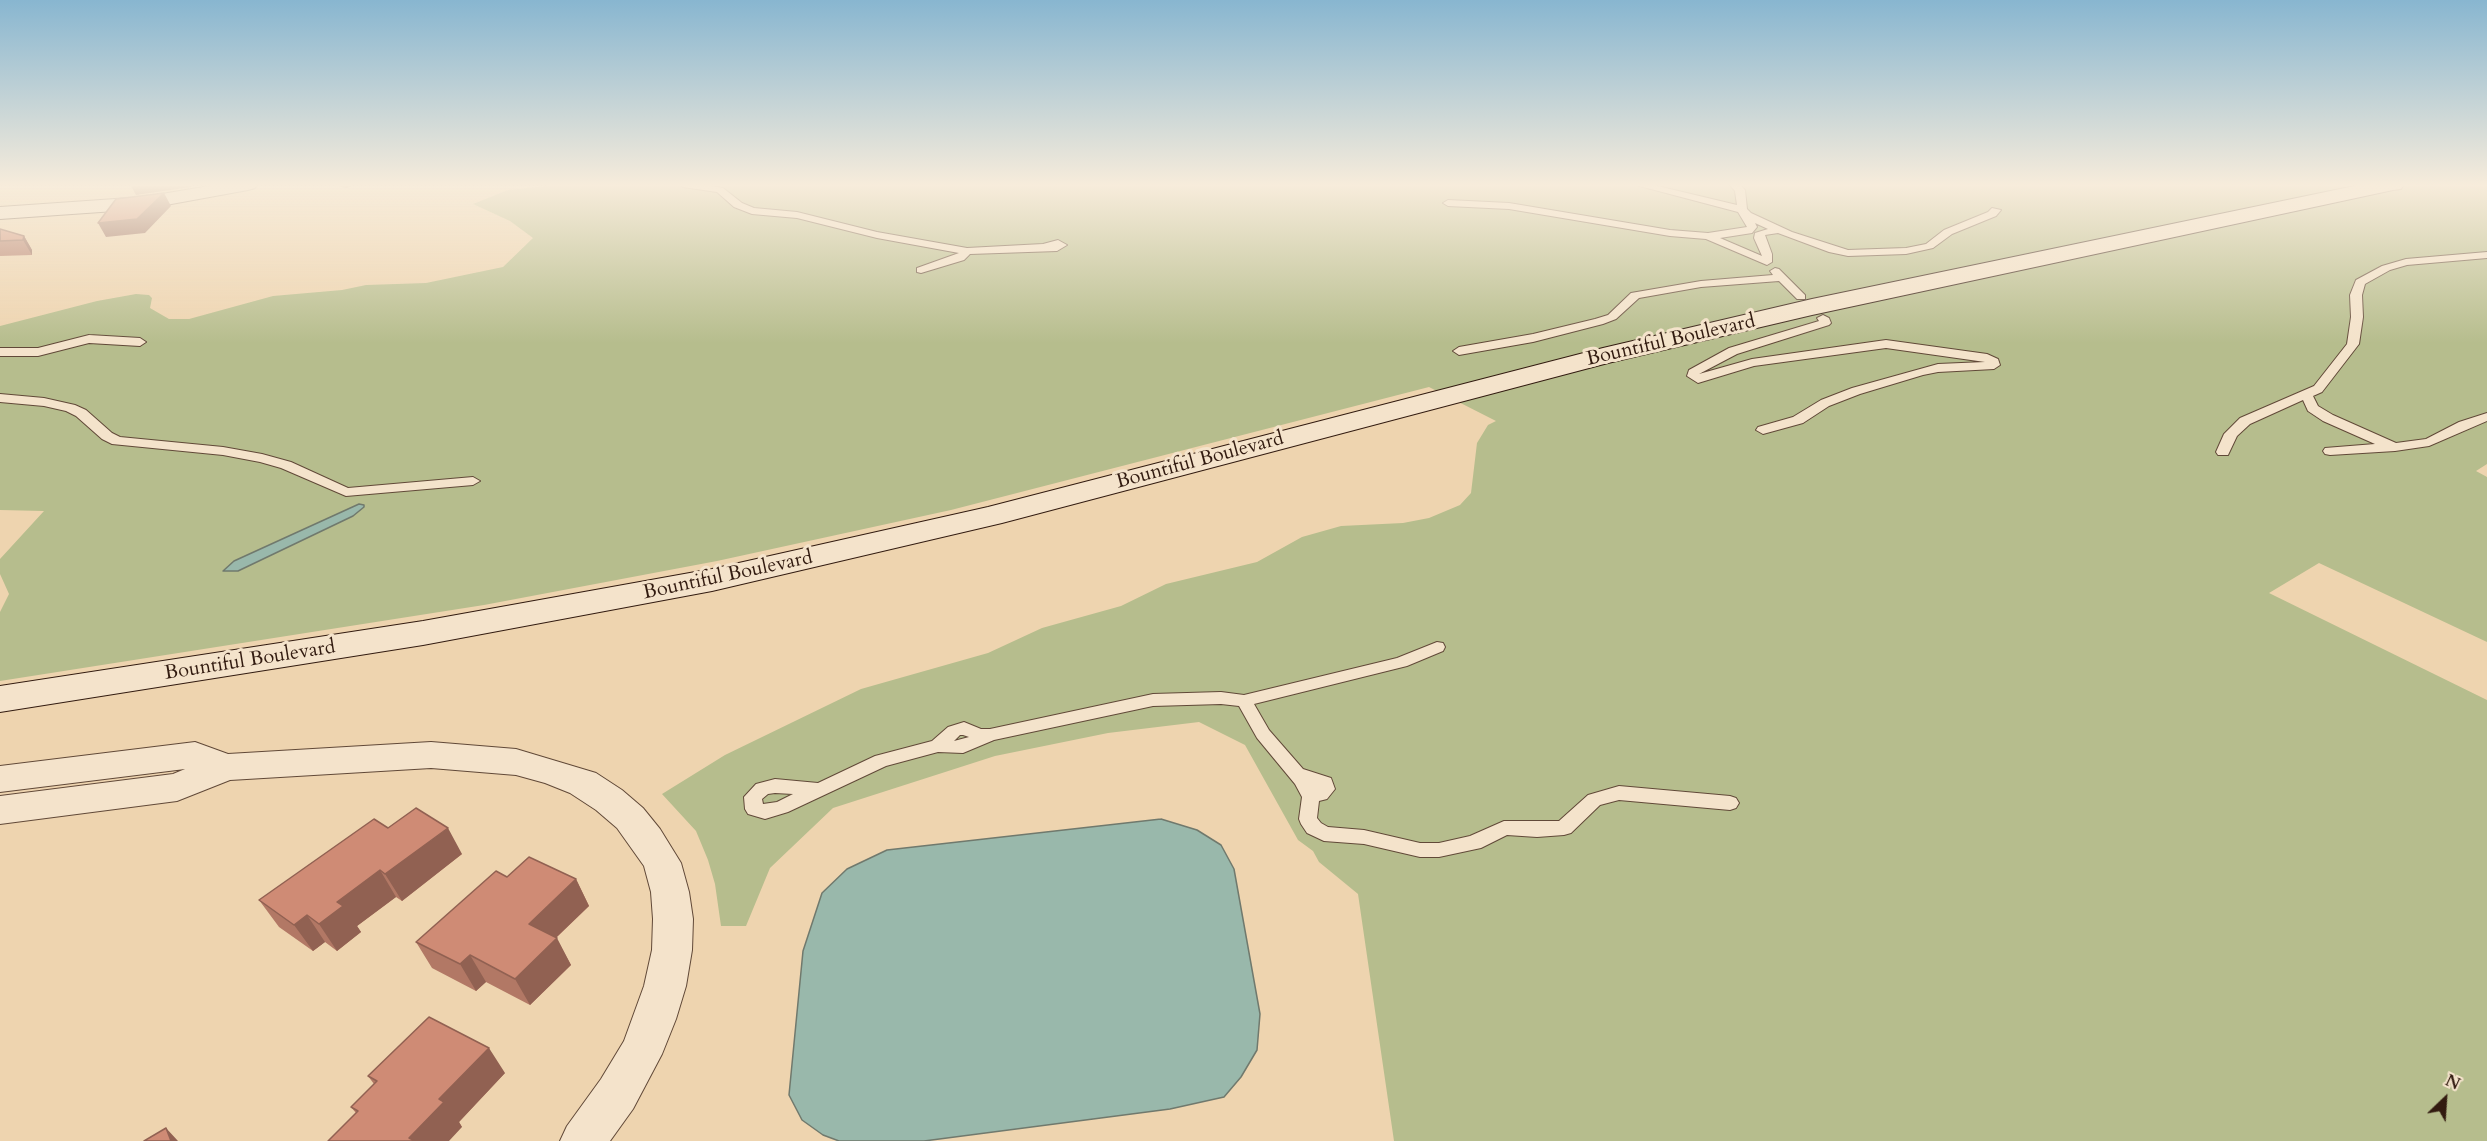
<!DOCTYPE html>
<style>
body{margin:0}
#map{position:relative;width:2487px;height:1141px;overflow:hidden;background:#eed4af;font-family:Cardo,serif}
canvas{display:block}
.north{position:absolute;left:2415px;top:1069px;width:60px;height:60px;-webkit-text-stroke:4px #f4e3cb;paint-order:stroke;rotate:25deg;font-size:16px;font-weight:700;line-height:24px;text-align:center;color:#321b10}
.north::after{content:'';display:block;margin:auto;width:21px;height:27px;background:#321b10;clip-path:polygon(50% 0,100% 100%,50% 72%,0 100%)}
</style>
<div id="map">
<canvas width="2487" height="1141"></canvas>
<div class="north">N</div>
</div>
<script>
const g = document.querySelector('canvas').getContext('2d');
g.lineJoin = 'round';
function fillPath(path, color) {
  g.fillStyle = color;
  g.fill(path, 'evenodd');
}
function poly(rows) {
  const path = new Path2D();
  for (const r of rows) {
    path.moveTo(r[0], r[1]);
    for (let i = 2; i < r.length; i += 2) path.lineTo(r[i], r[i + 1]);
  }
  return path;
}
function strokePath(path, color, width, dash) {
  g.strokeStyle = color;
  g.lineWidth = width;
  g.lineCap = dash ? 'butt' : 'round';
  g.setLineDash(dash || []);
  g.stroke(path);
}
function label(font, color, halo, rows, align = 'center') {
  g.font = font + ' Cardo,serif';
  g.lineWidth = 6;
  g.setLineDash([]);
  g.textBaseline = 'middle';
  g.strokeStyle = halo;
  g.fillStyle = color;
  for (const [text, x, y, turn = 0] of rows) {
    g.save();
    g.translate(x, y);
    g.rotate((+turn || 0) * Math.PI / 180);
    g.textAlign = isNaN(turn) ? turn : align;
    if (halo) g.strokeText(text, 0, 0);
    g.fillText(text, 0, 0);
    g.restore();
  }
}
fillPath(poly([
 [564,184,2487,184,2487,464,2476,471,2487,477,2487,642,2319,563,2269,593,2487,700,2487,1141,1394,1141,1358,894,1319,862,1313,851,1298,840,1245,745,1199,722,1108,733,995,756,833,808,770,868,746,926,721,926,715,884,708,860,696,831,662,794,725,755,861,689,988,653,1042,628,1121,606,1166,584,1257,562,1302,537,1341,526,1403,523,1429,518,1460,505,1471,493,1477,443,1488,425,1496,421,1429,387,951,510,717,561,484,605,0,681,0,612,9,594,0,574,0,559,44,511,0,510,0,326,97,301,136,294,149,295,152,298,150,308,169,319,189,319,273,296,342,290,366,285,426,283,503,267,533,238,510,221,473,204,508,190]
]), '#b6bd8d');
const water = poly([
 [359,504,364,505,364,507,353,516,238,571,223,571,234,561,359,504],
 [1161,819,1197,830,1221,845,1234,869,1260,1014,1257,1050,1241,1077,1224,1097,1170,1109,924,1141,839,1141,823,1135,802,1120,789,1095,803,951,822,893,847,869,887,850,1161,819]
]);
fillPath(water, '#99b8ab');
strokePath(water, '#70796d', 1.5);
const service = poly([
 [678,184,699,184,723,188,742,203,754,208,797,212,877,232,967,248,1043,244,1058,240,1067,245,1057,251,970,254,964,260,921,273,917,272,917,268,959,253,877,238,797,218,752,214,734,207,717,192,683,187,678,184],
 [1632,184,1649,184,1737,205,1735,191,1729,184,1739,184,1745,190,1747,209,1751,213,1792,232,1848,250,1906,248,1926,244,1944,230,1988,212,1992,208,2001,210,1996,216,1952,234,1933,248,1906,254,1848,256,1829,252,1778,233,1765,235,1772,254,1772,262,1767,265,1706,239,1670,236,1509,209,1448,206,1443,203,1448,200,1509,203,1670,230,1708,233,1747,227,1738,212,1632,184],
 [1755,223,1768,229,1755,233,1754,238,1762,256,1720,238,1752,233,1757,227,1755,223],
 [2487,252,2487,258,2407,265,2390,270,2365,284,2362,295,2363,317,2359,344,2322,392,2313,396,2318,406,2333,415,2396,443,2426,439,2459,422,2487,413,2487,421,2429,446,2395,451,2330,455,2325,454,2323,451,2325,448,2375,444,2323,421,2308,411,2303,400,2250,424,2237,436,2228,455,2218,455,2216,452,2224,434,2240,418,2314,386,2347,344,2351,317,2350,295,2356,280,2382,266,2406,259,2487,252],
 [1775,268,1779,269,1805,295,1805,299,1797,299,1779,281,1701,287,1639,298,1616,319,1603,324,1533,342,1459,355,1453,351,1459,347,1533,334,1595,319,1608,315,1631,293,1701,281,1773,275,1770,271,1775,268],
 [1823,315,1829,318,1831,323,1829,325,1737,354,1699,374,1752,359,1886,340,1987,354,1998,359,2000,365,1994,369,1938,372,1923,375,1860,394,1829,406,1803,423,1763,434,1756,430,1758,427,1793,417,1821,400,1852,388,1938,364,1985,362,1886,348,1754,366,1698,383,1687,376,1689,370,1729,348,1819,321,1817,318,1823,315],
 [89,335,140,338,146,342,140,346,89,343,38,356,0,356,0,348,38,348,89,335],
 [0,394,44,398,75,405,86,410,112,433,120,437,223,447,262,454,291,462,348,488,473,477,480,481,473,485,346,496,281,468,260,462,223,455,112,444,102,439,76,416,66,411,44,406,0,402,0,394],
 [1437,642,1443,643,1445,647,1443,651,1407,666,1254,704,1269,730,1303,769,1331,778,1335,789,1327,799,1319,801,1317,818,1321,823,1328,827,1364,830,1420,843,1439,843,1470,836,1504,821,1559,821,1588,795,1619,786,1730,796,1736,798,1739,803,1736,808,1730,810,1619,800,1600,805,1571,833,1564,835,1537,837,1507,835,1481,848,1439,857,1420,857,1364,844,1324,841,1307,833,1301,824,1299,819,1302,797,1295,784,1257,738,1239,706,1221,704,1153,706,994,740,963,753,938,752,886,766,788,812,765,819,748,814,745,809,744,797,756,784,775,779,818,783,875,756,932,741,948,727,964,722,981,729,990,729,1153,694,1221,692,1244,695,1397,658,1437,642],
 [960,735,963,735,969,737,954,741,960,735],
 [775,793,793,794,777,802,763,804,762,799,768,794,775,793]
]);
const minor = poly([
 [221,184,258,184,255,188,248,190,144,209,0,219,0,207,144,197,221,184],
 [195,742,228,754,431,742,516,749,596,773,622,790,643,808,660,829,681,863,689,892,693,919,692,950,686,986,676,1019,662,1054,633,1109,610,1141,560,1141,567,1126,601,1079,624,1041,644,986,652,950,653,919,651,892,644,866,617,828,596,810,570,793,545,783,516,775,431,768,230,780,177,801,0,824,0,796,173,774,185,769,0,792,0,766,195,742]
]);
const secondary = poly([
 [2364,184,2404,184,2401,189,2393,190,1812,315,1608,363,1002,523,712,591,423,645,0,712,0,686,423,621,712,569,988,507,1603,348,1812,299,2364,184]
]);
strokePath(service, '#614938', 2);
strokePath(minor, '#614938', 2);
strokePath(secondary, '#321b10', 2);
fillPath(service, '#f4e3cb');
fillPath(minor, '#f4e3cb');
fillPath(secondary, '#f4e3cb');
fillPath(poly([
 [330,184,357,184,346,188],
 [0,229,24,236,32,250,32,255,0,256],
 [388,828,462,854,402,901,396,897,357,926,361,932,337,951,325,942,313,951,279,927,259,900],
 [507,877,576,879,589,906,556,938,571,965,530,1005,486,982,476,991,432,968,416,942],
 [505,1073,459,1122,462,1127,356,1113,351,1107,374,1084,368,1076]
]), '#b27865');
fillPath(poly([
 [130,184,194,184,191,187,136,195],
 [344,184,357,184,346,188],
 [164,193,171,206,145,233,106,237,98,223],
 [24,236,32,250,32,255,23,240],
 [448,828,462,854,402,901,385,874],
 [380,870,396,897,357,926,361,932,337,951,319,924,337,902],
 [576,879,589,906,543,950,529,924],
 [307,915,325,942,313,951,294,925],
 [557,938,571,965,530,1005,515,979],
 [470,955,486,982,476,991,460,964],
 [489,1048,505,1073,459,1122,462,1127,449,1141,412,1141,409,1138,439,1099],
 [166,1128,178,1141,171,1141]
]), '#916152');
const building = poly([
 [164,193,137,219,98,223,116,199,164,193],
 [0,229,24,236,23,240,0,241,0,229],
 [416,808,448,828,385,874,380,870,337,902,343,906,319,924,307,915,294,925,259,900,374,819,388,828,416,808],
 [529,857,576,879,529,924,557,938,515,979,470,955,460,964,416,942,496,871,507,877,529,857],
 [429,1017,489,1048,439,1099,444,1102,409,1138,415,1141,328,1141,358,1111,351,1107,377,1081,368,1076,429,1017],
 [166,1128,171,1141,144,1141,166,1128]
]);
fillPath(building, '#cf8b75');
strokePath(building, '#916152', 1.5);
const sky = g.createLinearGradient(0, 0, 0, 343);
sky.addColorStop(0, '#88b6d0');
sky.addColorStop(0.54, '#f7ecdb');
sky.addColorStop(1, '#f7ecdb00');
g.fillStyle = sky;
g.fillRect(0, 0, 2487, 343);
label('20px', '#321b10', '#f4e3cb', [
 ["Bountiful Boulevard",1671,341,-13],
 ["Bountiful Boulevard",1200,461,-15],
 ["Bountiful Boulevard",728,576,-12],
 ["Bountiful Boulevard",250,661,-9]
]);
</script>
